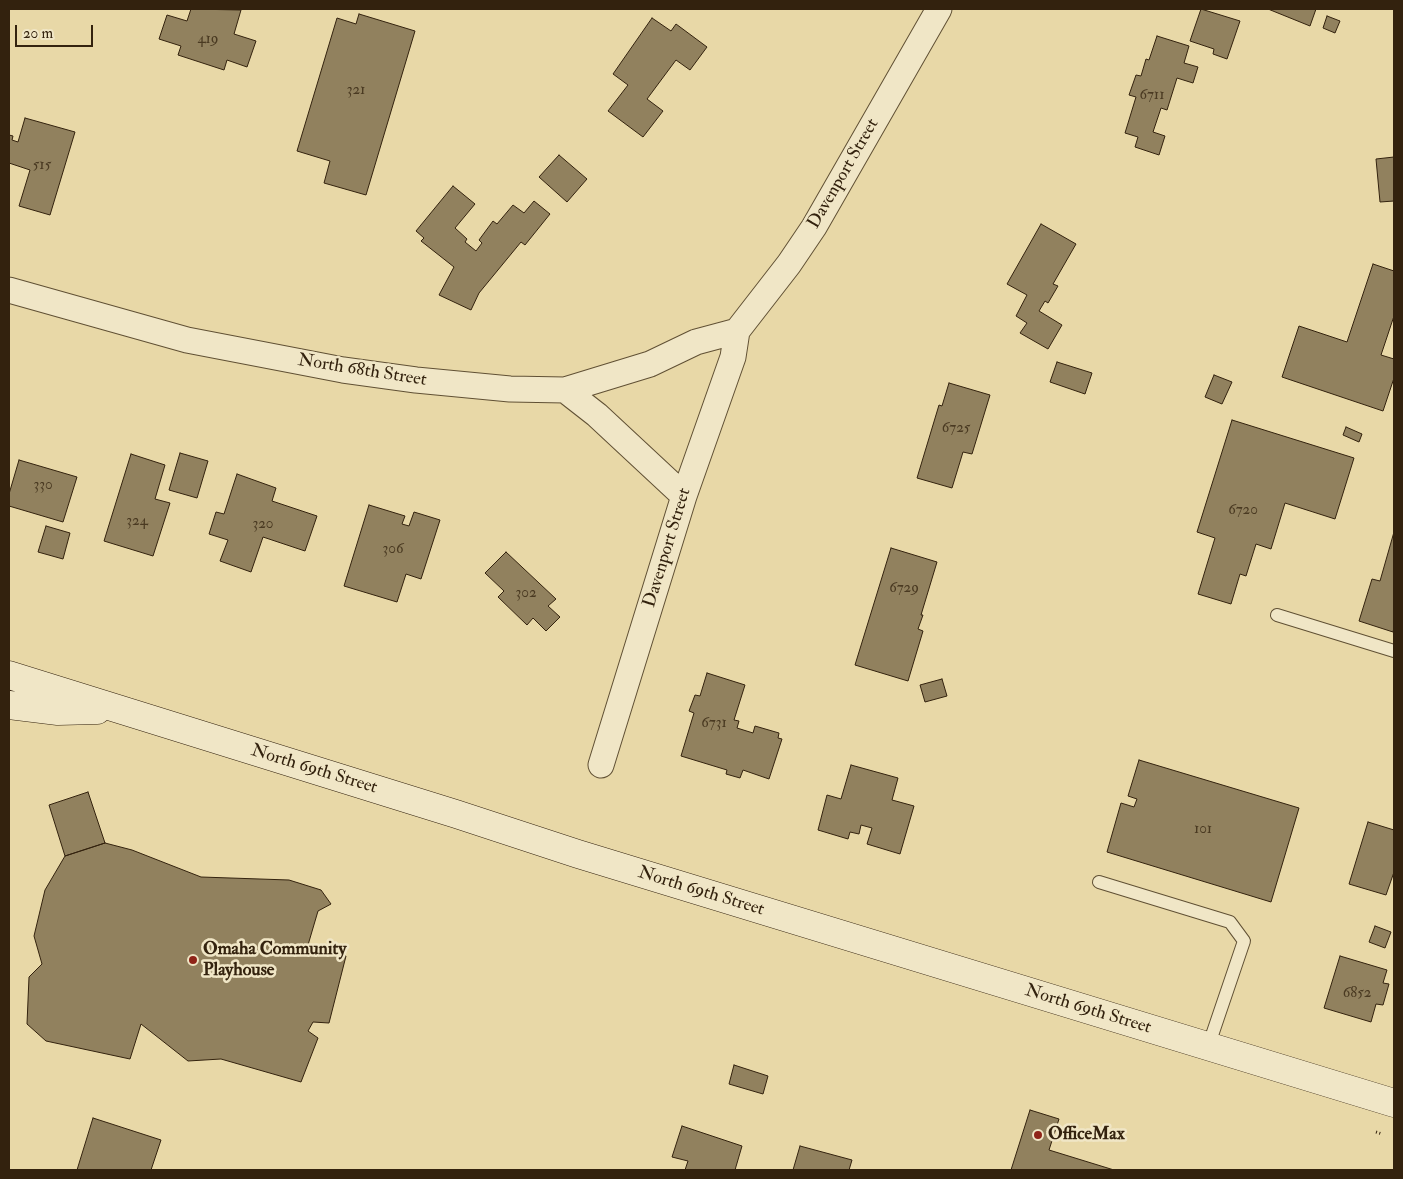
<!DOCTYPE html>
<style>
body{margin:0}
#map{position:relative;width:1403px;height:1179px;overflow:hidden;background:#e8d8a7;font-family:"IM FELL Double Pica",serif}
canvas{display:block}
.frame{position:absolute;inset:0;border:10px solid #33220e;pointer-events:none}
.scale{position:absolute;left:15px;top:25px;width:78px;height:22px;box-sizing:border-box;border:2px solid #33220e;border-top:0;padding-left:6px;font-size:15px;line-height:18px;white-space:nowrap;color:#33220e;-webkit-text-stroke:4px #f0e6c6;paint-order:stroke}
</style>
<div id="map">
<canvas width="1403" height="1179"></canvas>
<div class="frame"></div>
<div class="scale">20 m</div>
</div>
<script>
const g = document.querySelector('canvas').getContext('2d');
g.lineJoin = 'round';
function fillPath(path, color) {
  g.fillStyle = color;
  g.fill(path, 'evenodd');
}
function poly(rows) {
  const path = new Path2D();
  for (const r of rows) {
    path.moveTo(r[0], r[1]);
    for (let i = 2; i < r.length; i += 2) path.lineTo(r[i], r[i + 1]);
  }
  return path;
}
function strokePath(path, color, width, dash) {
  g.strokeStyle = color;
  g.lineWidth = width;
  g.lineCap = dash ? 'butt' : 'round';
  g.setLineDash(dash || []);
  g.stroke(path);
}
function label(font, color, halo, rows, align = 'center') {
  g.font = font + ' "IM FELL Double Pica",serif';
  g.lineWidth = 5;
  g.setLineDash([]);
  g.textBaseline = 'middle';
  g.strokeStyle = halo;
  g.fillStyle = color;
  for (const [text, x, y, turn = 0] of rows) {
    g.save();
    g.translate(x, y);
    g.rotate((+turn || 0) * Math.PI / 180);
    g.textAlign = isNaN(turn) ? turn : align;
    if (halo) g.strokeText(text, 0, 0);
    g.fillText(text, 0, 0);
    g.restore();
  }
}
const building = poly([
 [191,9,241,10,234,34,256,41,247,67,227,60,224,70,178,55,181,46,159,39,167,15,187,21,191,9],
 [1201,9,1240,21,1227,59,1213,54,1214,49,1190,41,1201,9],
 [1268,9,1316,9,1310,26,1268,9],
 [359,14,415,31,366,195,324,183,330,161,297,151,337,18,356,24,359,14],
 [1327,16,1340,21,1335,33,1323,28,1327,16],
 [652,18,671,31,676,24,707,47,690,70,676,60,647,99,663,111,643,137,608,111,628,85,613,74,652,18],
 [1157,36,1189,46,1184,63,1198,67,1193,83,1177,78,1167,110,1161,108,1153,132,1165,136,1159,155,1135,147,1138,137,1125,133,1136,97,1129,95,1136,75,1141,76,1146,59,1149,60,1157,36],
 [25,118,75,132,50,215,19,206,30,170,9,163,9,135,13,136,12,140,18,142,25,118],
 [559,155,587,179,567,202,539,177,559,155],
 [1394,157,1394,201,1380,202,1376,159,1394,157],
 [453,186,475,204,455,228,467,239,465,242,476,251,482,243,479,240,493,221,497,224,513,205,524,213,534,201,550,214,525,245,521,242,479,293,471,310,439,295,454,267,421,241,424,238,416,231,453,186],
 [1041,224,1076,244,1053,284,1058,286,1048,303,1045,301,1039,311,1062,325,1048,349,1020,333,1027,323,1016,316,1027,295,1007,284,1041,224],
 [1373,264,1394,271,1394,316,1381,355,1394,359,1394,378,1383,411,1282,377,1299,326,1347,342,1373,264],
 [1057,362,1092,373,1085,394,1050,382,1057,362],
 [1214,375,1232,382,1222,404,1205,397,1214,375],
 [949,383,990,395,972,454,963,452,952,488,917,478,939,405,942,406,949,383],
 [1232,420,1354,458,1335,519,1285,503,1271,549,1256,544,1246,576,1240,574,1231,604,1198,594,1215,538,1197,532,1232,420],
 [1346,427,1362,434,1359,442,1343,435,1346,427],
 [180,453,208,461,197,498,169,490,180,453],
 [131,454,165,465,155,499,170,503,153,556,104,541,131,454],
 [19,460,77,477,63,522,9,506,9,494,19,460],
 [237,474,276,488,272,501,317,516,305,551,263,537,251,572,220,561,228,540,209,534,216,512,224,514,237,474],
 [369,505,405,516,402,524,409,526,414,512,440,520,421,579,406,574,397,602,344,586,369,505],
 [46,526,70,533,63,559,38,552,46,526],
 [1394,532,1394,627,1393,632,1359,621,1372,579,1380,581,1394,532],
 [891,548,937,562,921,615,923,615,918,629,923,631,908,681,855,665,891,548],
 [506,552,556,599,548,606,560,617,546,631,533,618,527,625,498,597,504,591,485,573,506,552],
 [707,673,745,685,734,720,739,721,737,728,753,733,755,726,779,733,778,738,782,739,769,779,743,770,740,778,726,774,727,770,681,756,694,713,689,711,695,695,700,696,707,673],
 [942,679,947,696,925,702,920,685,942,679],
 [1139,760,1299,808,1271,902,1107,852,1121,803,1134,807,1137,799,1128,796,1139,760],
 [851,765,898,778,892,800,914,806,900,854,867,844,872,828,861,825,859,834,850,832,848,839,818,830,827,795,841,799,851,765],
 [88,792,105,843,65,856,49,805,88,792],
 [1368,822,1394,830,1394,872,1386,895,1349,884,1368,822],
 [105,843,132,850,201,877,289,880,321,890,331,904,318,911,308,945,346,956,329,1023,313,1022,308,1031,318,1038,301,1082,221,1059,188,1061,141,1024,130,1059,46,1041,27,1024,29,977,42,964,34,936,45,890,65,856,105,843],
 [1375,926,1391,932,1385,948,1369,942,1375,926],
 [1340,956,1387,970,1383,983,1389,984,1383,1005,1376,1004,1371,1022,1324,1008,1340,956],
 [734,1065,768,1076,763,1094,729,1084,734,1065],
 [1030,1110,1059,1119,1049,1150,1114,1170,1011,1170,1030,1110],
 [93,1118,161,1140,151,1170,77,1170,93,1118],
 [682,1126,742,1146,735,1170,685,1170,688,1161,672,1157,682,1126],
 [800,1146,852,1160,849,1170,793,1170,800,1146]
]);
fillPath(building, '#91815e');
strokePath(building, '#33220e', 1);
const lane = poly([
 [1277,615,1394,651],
 [1099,882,1230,922,1244,941,1208,1047]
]);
const street = poly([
 [9,290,187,340,343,370,416,380,510,389,565,390,650,364,696,342,737,331],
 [565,390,597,415,684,496],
 [601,765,684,496,733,357,737,331,789,264,814,227,939,9]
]);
const secondary = poly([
 [9,675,456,814,578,854,1394,1103],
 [9,705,58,711,97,710]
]);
strokePath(lane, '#605034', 14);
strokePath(street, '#605034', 27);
strokePath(secondary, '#33220e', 29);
strokePath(poly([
 [1376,1132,1382,1134]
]), '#33220e', 3, [1, 2.5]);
strokePath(lane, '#f0e6c6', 12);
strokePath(street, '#f0e6c6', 25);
strokePath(secondary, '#f0e6c6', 28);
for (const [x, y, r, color] of [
 [193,960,5,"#8f2418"],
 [1038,1135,5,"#8f2418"]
]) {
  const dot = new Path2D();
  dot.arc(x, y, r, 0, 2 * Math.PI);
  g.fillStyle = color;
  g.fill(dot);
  strokePath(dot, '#f0e6c6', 2);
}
label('15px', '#4a3a22', null, [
 ["419",208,40],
 ["321",356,91],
 ["6711",1152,96],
 ["515",42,166],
 ["6725",956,429],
 ["330",43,486],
 ["6720",1243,511],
 ["324",137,522],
 ["320",263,525],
 ["306",393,550],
 ["6729",904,589],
 ["302",526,594],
 ["6731",714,724],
 ["101",1203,830],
 ["6852",1357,994]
]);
label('18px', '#33220e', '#f0e6c6', [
 ["Davenport Street",844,174,-60],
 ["North 68th Street",362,371,9],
 ["Davenport Street",668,548,-73],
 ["North 69th Street",314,770,17],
 ["North 69th Street",701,892,17],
 ["North 69th Street",1088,1010,17]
]);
label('bold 18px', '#33220e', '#f0e6c6', [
 ["Omaha Community",203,950],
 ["Playhouse",203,971],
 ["OfficeMax",1048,1135]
], 'left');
</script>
